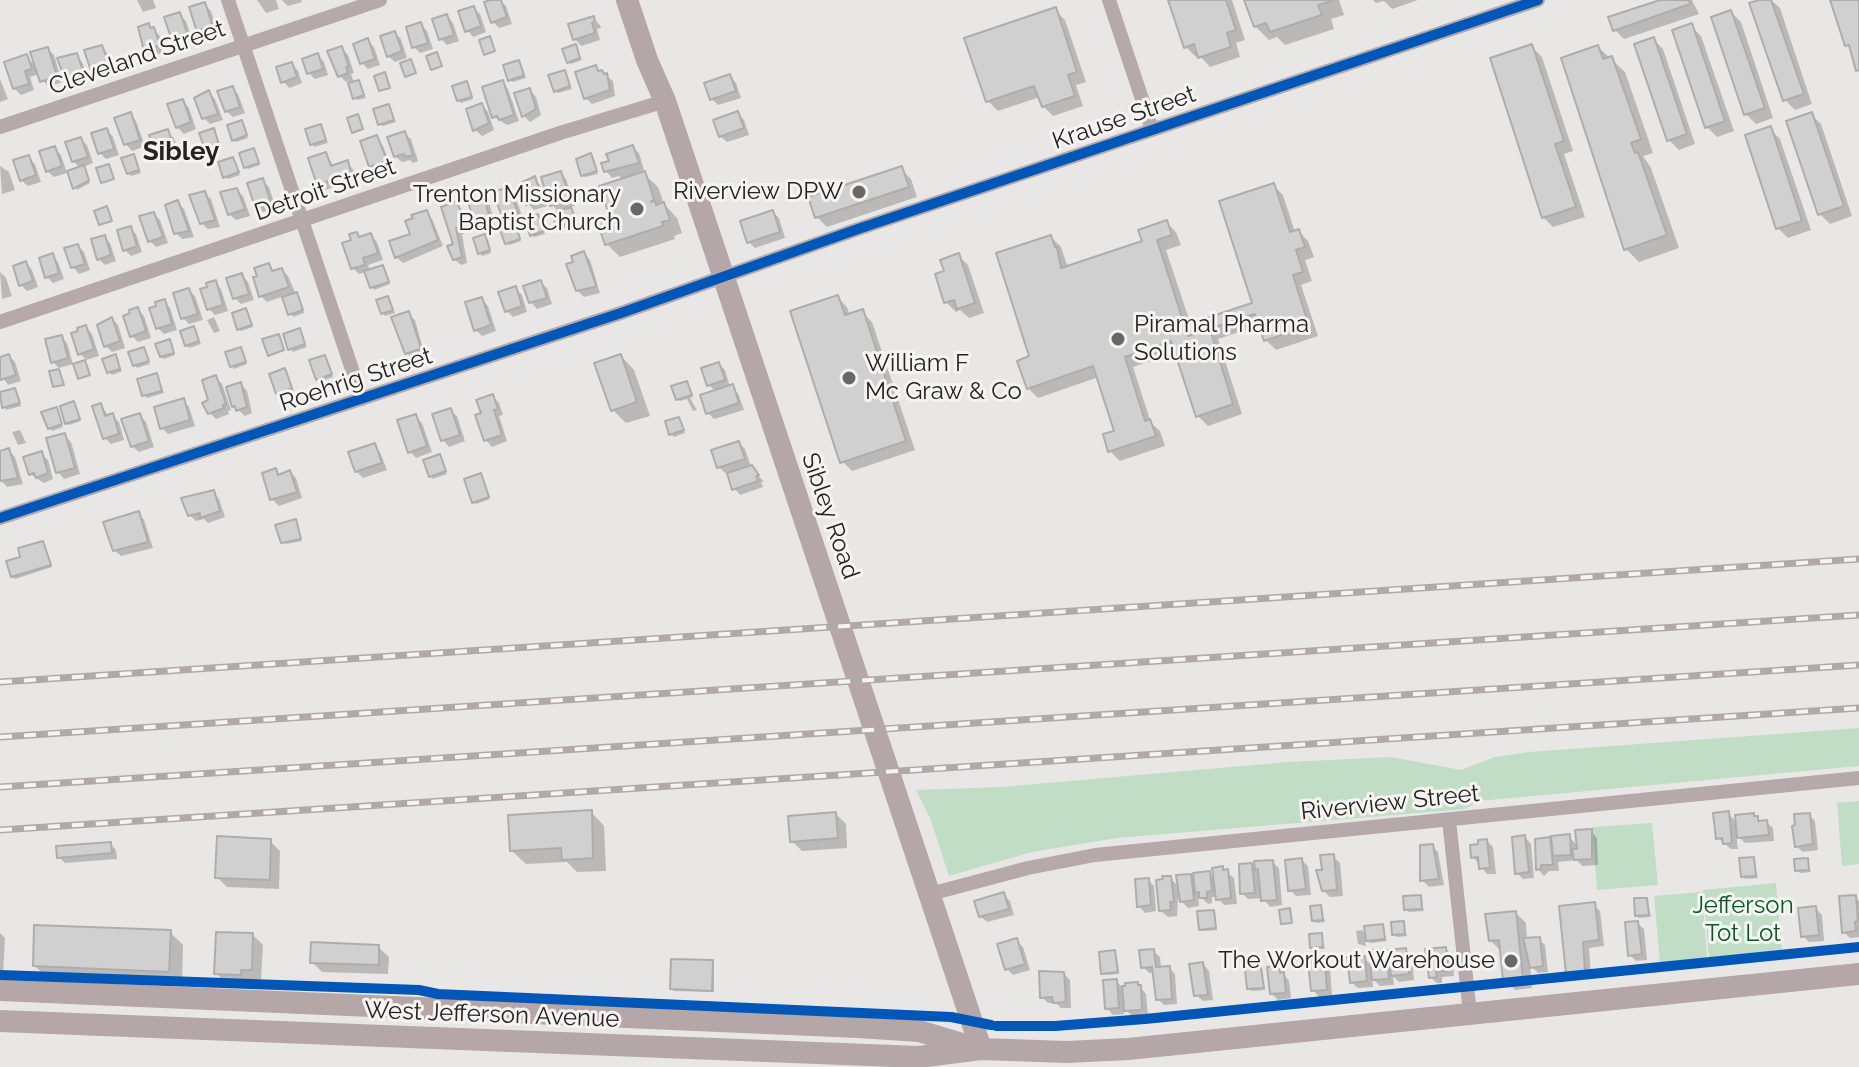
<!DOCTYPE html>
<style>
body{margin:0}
canvas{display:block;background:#e8e7e5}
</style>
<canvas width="1859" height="1067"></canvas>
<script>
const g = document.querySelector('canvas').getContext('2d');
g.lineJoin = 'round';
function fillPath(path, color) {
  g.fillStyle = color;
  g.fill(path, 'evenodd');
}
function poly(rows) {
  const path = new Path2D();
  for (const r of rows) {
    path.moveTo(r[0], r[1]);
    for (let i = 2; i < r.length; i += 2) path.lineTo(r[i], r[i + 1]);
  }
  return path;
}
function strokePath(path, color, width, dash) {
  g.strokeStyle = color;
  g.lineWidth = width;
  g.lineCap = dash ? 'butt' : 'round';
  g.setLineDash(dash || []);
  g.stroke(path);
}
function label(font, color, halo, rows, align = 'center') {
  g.font = font + ' Raleway,sans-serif';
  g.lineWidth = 6;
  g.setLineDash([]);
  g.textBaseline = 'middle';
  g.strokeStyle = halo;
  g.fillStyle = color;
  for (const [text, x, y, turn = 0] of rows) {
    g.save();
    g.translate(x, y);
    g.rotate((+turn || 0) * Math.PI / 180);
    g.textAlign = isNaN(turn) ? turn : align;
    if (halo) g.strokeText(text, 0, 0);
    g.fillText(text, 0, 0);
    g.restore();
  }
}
fillPath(poly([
 [1859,728,1859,766,1479,801,1465,809,1117,838,1032,852,949,876,930,818,916,790,1001,787,1288,762,1391,757,1461,770,1495,757,1529,752],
 [1859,801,1859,864,1842,866,1837,803],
 [1652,823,1658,885,1597,890,1592,827],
 [1776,883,1782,950,1709,958,1703,890],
 [1702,892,1707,959,1660,963,1654,896]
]), '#c2ddc5');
fillPath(poly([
 [137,0,153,0,156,8,143,12],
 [257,0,276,0,279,9,266,13],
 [282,0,301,0,302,2,288,6],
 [498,0,506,6,512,24,499,28,493,22],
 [1170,0,1232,0,1245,40,1236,43,1240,57,1210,67,1199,55,1196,57,1186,47],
 [1246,0,1339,0,1344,15,1331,19,1334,29,1285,45,1277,37,1269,40,1255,26],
 [1373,0,1418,0,1392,9,1384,1,1376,3],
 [1666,0,1692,0,1699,14,1624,39,1614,29],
 [1765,0,1771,0,1780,8,1812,104,1795,110,1785,100],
 [205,5,211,11,217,30,204,35,198,28],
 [473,8,480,14,486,32,473,37,467,30],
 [1055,10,1065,20,1086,82,1076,85,1083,106,1053,116,1043,106,1040,97,998,111,988,101],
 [1731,12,1741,22,1773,118,1756,124,1746,114],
 [180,15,186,21,192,39,179,43,173,37],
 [447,16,453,23,459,41,447,45,441,39],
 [593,18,600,25,601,28,597,29,600,40,581,46,575,39],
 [420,24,427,31,433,49,420,53,414,47],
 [148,25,160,36,165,52,152,56,146,50],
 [1691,26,1701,36,1734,131,1717,137,1707,127],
 [395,33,401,39,407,58,395,62,388,56],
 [1653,39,1663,49,1695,144,1679,150,1669,140],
 [368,41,374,47,380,65,368,69,362,63],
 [575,46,582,60,571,64,568,62],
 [101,47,108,54,114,70,99,76,92,70],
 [1532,47,1542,57,1573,151,1564,154,1585,217,1553,227,1543,217],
 [1598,47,1625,72,1653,153,1643,156,1651,168,1679,248,1639,262,1626,249],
 [342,48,348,55,354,73,351,74,354,83,361,85,366,98,357,100,350,81,346,82,340,76],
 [48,49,54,55,62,82,48,87,39,74,30,77,34,90,21,95,14,88,26,57,37,67],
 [76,55,82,62,89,80,73,84,66,78],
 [318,56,324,62,328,75,315,79,309,73],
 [519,62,526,78,513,82,510,80],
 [292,64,298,71,302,83,289,88,283,81],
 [596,68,613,81,615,96,592,104,586,98],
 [564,72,572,89,558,93,556,91],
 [730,76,736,83,741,98,718,105,712,99],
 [0,79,8,99,0,102],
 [466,83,473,99,461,103,458,100],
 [502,83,508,89,519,121,507,125,494,117],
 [232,88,238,94,245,113,233,117,226,111],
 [529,90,536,97,541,115,530,122,524,116],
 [209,92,215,99,223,120,210,124,204,118],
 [183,101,189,108,196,129,184,134,177,127],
 [482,105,488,112,494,130,482,136,475,130],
 [388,106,396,122,383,126,380,124],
 [738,113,744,120,749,135,727,142,720,136],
 [1811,114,1821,124,1852,216,1830,224,1820,214],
 [130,115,136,121,145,146,132,151,126,144],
 [241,122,248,138,236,142,234,140],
 [321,126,328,143,314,147,312,144],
 [1770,129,1780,139,1811,230,1788,238,1778,228],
 [107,130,113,137,119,155,106,159,100,153],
 [213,130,220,147,209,151,207,148],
 [167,132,174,138,180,157,164,161,158,155],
 [404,133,411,139,418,161,413,163,410,160,402,162,395,156],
 [376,138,382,144,392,167,377,172,371,166],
 [81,139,87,145,93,163,83,167,90,183,77,190,70,172,81,169,73,161],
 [632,147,639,153,644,170,641,171,658,187,664,204,677,218,682,233,674,236,675,239,620,257,607,244,614,217,610,213,623,180,619,176,612,178,606,171],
 [54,148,61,155,67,173,54,177,47,171],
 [253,150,260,165,248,169,246,167],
 [326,154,334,167,347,163,353,169,356,179,325,190,318,184],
 [591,155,598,174,585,177,582,175],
 [133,156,141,173,131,176,128,173],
 [28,157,35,164,41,182,28,186,21,180],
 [233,160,240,175,228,179,225,176],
 [0,166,9,172,15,190,2,194],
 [901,169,911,179,917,197,827,227,817,217],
 [560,173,566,179,575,206,569,207,577,223,561,229,558,226,560,213,552,205],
 [534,179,540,185,547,206,534,210,528,204],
 [262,180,269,187,276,209,263,212,257,206],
 [1273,185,1283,195,1295,232,1298,231,1308,241,1314,257,1305,260,1312,281,1301,285,1318,336,1276,350,1266,340,1261,325,1218,339,1242,414,1208,426,1198,416,1177,352,1133,367,1151,423,1160,431,1165,446,1120,461,1110,451,1105,436,1116,432,1099,377,1038,398,1028,388,1051,237,1061,247,1068,268,1145,242,1166,222,1176,232,1181,245,1166,250,1191,325,1255,304],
 [509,189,515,195,524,222,538,217,545,234,534,237,528,222,514,226,521,241,509,245,506,243,513,228,505,221],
 [237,190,243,196,250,216,236,220,229,214],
 [204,193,211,199,220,227,208,229,201,223],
 [483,199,490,205,496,230,485,234,479,228],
 [178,203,184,209,194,237,182,239,176,233],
 [456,204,462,210,470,232,462,234,467,263,461,265,454,259],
 [426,212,432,219,443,246,403,263,396,257],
 [773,212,779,218,785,238,755,248,749,242],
 [154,214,160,220,168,243,156,247,150,241],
 [130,228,136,234,142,252,131,256,125,250],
 [357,234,361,238,370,235,377,242,383,260,368,265,370,271,383,267,390,284,374,290,366,272,359,274,353,268],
 [484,236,491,253,482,256,480,253],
 [104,237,110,243,116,261,105,265,99,259],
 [78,246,84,252,90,270,79,274,73,267],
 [584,253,590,260,600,293,584,297,577,290,575,263],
 [52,255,58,262,64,279,53,283,47,277],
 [958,256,968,265,984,313,969,318,960,310,956,312,946,302,946,273],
 [26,263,32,270,38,287,27,291,21,285],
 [269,265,275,272,282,270,288,276,304,313,293,317,284,296,267,302,261,296],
 [0,272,6,278,12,296,2,299],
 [242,275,248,282,254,300,241,304,235,298],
 [540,282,547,288,552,304,537,309,531,302],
 [215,283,221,289,228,311,215,315,209,309],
 [515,288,522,295,527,312,513,317,507,311],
 [189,290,195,296,203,320,189,324,183,318],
 [837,297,847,307,850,316,862,312,872,322,915,450,852,471,842,461],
 [388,298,395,313,385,316,382,313],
 [481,299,488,306,496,331,482,336,476,330],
 [164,301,170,308,177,330,164,334,158,328,158,307],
 [138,309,144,316,151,338,138,342,132,336],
 [245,311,253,327,241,331,239,329],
 [408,314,415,320,425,356,413,359,407,353],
 [214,317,220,331,214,333,207,320],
 [112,319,118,325,125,348,112,352,106,346],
 [86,327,92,334,99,356,86,360,80,353],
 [194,328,201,344,189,348,187,345],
 [299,330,307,347,293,352,291,350,294,349,293,345],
 [61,337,67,343,73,364,59,368,53,362],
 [169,341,175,355,164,359,161,356],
 [143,349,150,364,137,368,135,365],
 [240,349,247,364,234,369,232,366],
 [9,356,15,362,21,381,8,385,0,374,0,359],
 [115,356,122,371,112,375,109,372],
 [621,356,634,370,650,416,626,423,613,410],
 [325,357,333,377,320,382,318,379],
 [719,364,725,370,730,387,738,393,744,410,714,419,708,413,716,392,709,385],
 [285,370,294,391,280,395,278,393],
 [157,375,164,393,147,398,144,395],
 [216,377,222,384,231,410,228,411,229,414,216,419,209,412],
 [686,383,693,397,690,398,697,410,693,411,687,399,680,401,677,399],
 [241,384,247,391,252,413,245,416,234,406],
 [14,390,21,406,6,410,0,394],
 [493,397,499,403,503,415,499,416,507,441,492,447,486,440,484,414],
 [183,400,189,407,195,426,168,434,162,428],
 [74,403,81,421,69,425,67,423],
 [101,405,109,417,112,416,119,422,124,440,111,444,105,438],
 [56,409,63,427,52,431,50,428],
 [450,410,457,416,465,441,449,447,443,440,434,415],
 [139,415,146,422,154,447,139,452,132,446],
 [415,416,422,423,432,452,416,458,410,451],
 [679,419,685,433,674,437,671,434],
 [20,430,26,443,18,445,12,432],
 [64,435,71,442,80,474,64,479,58,472],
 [739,443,745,449,751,467,764,482,761,482,763,487,740,495,734,488,728,472,725,473,719,467],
 [374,445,380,452,387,470,363,478,356,471],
 [8,450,15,457,23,484,7,487,1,480,0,453],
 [41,454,48,460,53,479,44,483,30,474],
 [439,456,447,474,433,479,430,476],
 [275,470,281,476,290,472,296,478,302,498,279,506,272,499,265,474],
 [481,475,490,499,476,504,474,502],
 [213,492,219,499,225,517,208,523,204,519,196,521,190,515],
 [138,513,144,520,153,548,121,556,114,550],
 [295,521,302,541,286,544,283,542],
 [43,543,52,567,15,579,12,576,23,558],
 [591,812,604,826,606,871,577,872,567,862,526,864,512,851],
 [1728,813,1737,823,1757,818,1762,822,1766,822,1773,828,1774,841,1745,843,1736,834,1738,849,1731,849,1718,838],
 [836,814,846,824,847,848,802,851,792,841],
 [1809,815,1815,821,1818,850,1803,852,1796,846],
 [1591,831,1597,838,1598,865,1582,866,1577,860,1558,862,1559,871,1549,871,1544,876,1538,869,1537,841,1569,837,1578,846],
 [1525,837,1531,844,1534,878,1523,879,1517,873],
 [270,841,280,851,279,889,227,887,217,877],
 [1487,841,1493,847,1496,874,1487,874,1473,857],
 [110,844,116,850,117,859,65,863,59,857],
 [1432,846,1438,852,1444,885,1429,887,1422,880],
 [1333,856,1340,863,1343,896,1330,897,1323,890,1324,871],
 [1753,859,1758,878,1745,879,1743,876],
 [1301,860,1308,866,1311,895,1296,896,1290,890],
 [1807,860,1811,872,1800,873,1797,870],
 [1272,862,1279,868,1282,905,1270,907,1263,898,1248,899,1242,893,1251,865,1257,871,1257,863],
 [1222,868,1234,878,1237,904,1224,905,1217,897,1212,897,1212,903,1208,904,1198,894,1199,906,1188,908,1178,898,1177,916,1168,917,1161,911,1170,878,1180,888,1190,876,1196,882,1209,874,1216,880],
 [1148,880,1154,886,1156,911,1145,913,1139,906],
 [1004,895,1010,901,1014,915,987,922,980,916],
 [1420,897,1424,911,1409,912,1406,909],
 [1855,897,1859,901,1859,937,1850,938,1844,932],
 [1647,900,1651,917,1639,918,1637,916],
 [1594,905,1600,911,1604,946,1589,948,1591,977,1575,979,1568,973],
 [1321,907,1325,922,1316,923,1314,920],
 [1815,908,1822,915,1824,941,1809,942,1803,936],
 [1213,912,1217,930,1203,931,1200,929],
 [1516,913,1526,923,1527,940,1539,939,1545,945,1548,972,1538,973,1530,965,1532,988,1515,990,1505,980,1500,950,1490,940],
 [1403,923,1407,936,1397,937,1394,934],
 [1637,923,1644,929,1647,960,1636,961,1630,955],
 [1382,926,1387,941,1370,943,1365,937,1366,946,1358,944,1356,931,1362,930,1367,935],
 [170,932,183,945,182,985,48,979,35,966],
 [0,933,5,938,3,976,0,976],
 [253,935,263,945,261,979,250,979,250,984,226,983,216,973],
 [1321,935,1325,949,1314,949,1312,947],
 [1016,941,1023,947,1030,970,1013,975,1007,969],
 [378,947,389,957,388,974,322,972,312,962],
 [1446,949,1452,955,1454,976,1442,977,1442,983,1437,983,1430,977],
 [1406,950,1412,956,1414,980,1399,982,1393,976,1394,985,1380,986,1372,978,1373,987,1358,988,1351,982,1364,958,1372,966,1385,951,1391,957],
 [1153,951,1160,957,1161,968,1169,968,1175,974,1177,1004,1164,1005,1158,999,1155,973,1149,973,1143,967],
 [1115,952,1119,974,1106,975,1103,973],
 [712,962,714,965,714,992,674,991,672,988],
 [1324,963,1330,969,1332,995,1319,997,1313,990],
 [1203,964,1209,971,1213,1000,1203,1001,1196,995],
 [1279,968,1289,981,1291,998,1278,1000,1272,994],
 [1260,969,1265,990,1252,991,1249,988],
 [1064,974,1070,980,1071,1008,1061,1008,1056,1003,1048,1003,1042,997],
 [1116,981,1123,988,1137,984,1146,994,1148,1016,1133,1017,1124,1008,1124,1014,1113,1015,1107,1008]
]), '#0003');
const building = poly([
 [491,0,501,0,507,17,491,23,484,2,491,0],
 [1168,0,1226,0,1236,30,1227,33,1231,47,1198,58,1194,44,1184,48,1168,0],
 [1244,0,1331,0,1332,1,1318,5,1322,15,1270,32,1266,23,1254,27,1244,0],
 [1660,0,1689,0,1690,4,1613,31,1608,17,1660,0],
 [1759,0,1771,0,1804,94,1783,101,1749,3,1759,0],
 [1830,0,1859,0,1859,70,1856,71,1849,45,1845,46,1830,0],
 [205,2,212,24,197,32,189,7,205,2],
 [474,6,481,26,465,32,458,11,474,6],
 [1056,7,1077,72,1068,75,1075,96,1042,107,1034,86,986,102,964,38,1056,7],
 [1731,10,1765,108,1744,115,1711,17,1731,10],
 [180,12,187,33,171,38,164,17,180,12],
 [447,14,454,35,439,40,432,19,447,14],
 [594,16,595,21,592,23,595,33,573,40,568,24,594,16],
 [421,22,428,43,412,48,406,27,421,22],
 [149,23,150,28,154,27,160,45,144,51,138,27,149,23],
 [1692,23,1725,121,1705,128,1672,30,1692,23],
 [395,31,402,51,387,57,380,36,395,31],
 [490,36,495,51,484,55,479,40,490,36],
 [1654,37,1687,134,1667,141,1634,44,1654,37],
 [368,38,375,59,360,64,353,44,368,38],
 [576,44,580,58,567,63,562,49,576,44],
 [1532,44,1564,141,1555,144,1576,207,1542,218,1490,58,1532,44],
 [102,45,109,64,91,71,84,50,102,45],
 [1598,45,1603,59,1612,56,1641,139,1631,143,1635,153,1638,152,1667,235,1624,250,1561,58,1598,45],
 [342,46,349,67,346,67,348,73,338,77,327,51,342,46],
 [48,47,57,76,40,82,30,52,48,47],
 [437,52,442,66,431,70,426,56,437,52],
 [77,53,84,74,65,79,57,58,77,53],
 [318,53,323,69,307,74,302,59,318,53],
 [27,54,32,69,25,71,29,84,13,89,4,62,27,54],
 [411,59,416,73,405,77,400,63,411,59],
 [519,60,524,75,508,81,503,65,519,60],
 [292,62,297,77,281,83,276,67,292,62],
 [596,65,598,71,602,70,604,74,607,73,610,90,584,99,575,72,596,65],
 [565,70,570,86,554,92,548,75,565,70],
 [385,72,390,88,379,91,374,76,385,72],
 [730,74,736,91,710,100,704,83,730,74],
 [359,80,364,95,353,99,348,83,359,80],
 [503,80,514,115,499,120,497,116,492,118,482,87,503,80],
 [467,81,472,97,457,101,452,86,467,81],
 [233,86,240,107,225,112,217,91,233,86],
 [530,88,536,109,522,117,514,93,530,88],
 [209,90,218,114,202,119,194,98,209,90],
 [183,99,191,122,176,128,167,104,183,99],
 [482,103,489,123,473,131,466,109,482,103],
 [389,104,394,120,378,125,373,109,389,104],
 [738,111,744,128,719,137,713,120,738,111],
 [131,112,140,140,124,145,114,118,131,112],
 [1812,112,1844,206,1818,215,1786,121,1812,112],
 [358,114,363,129,352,133,347,118,358,114],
 [242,120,247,135,232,141,227,125,242,120],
 [321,124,326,140,310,145,305,129,321,124],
 [1771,126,1802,221,1776,229,1745,135,1771,126],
 [107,128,114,149,98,154,91,133,107,128],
 [214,128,219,145,205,149,199,133,214,128],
 [168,129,175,151,156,156,149,135,168,129],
 [405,131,413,155,405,157,404,154,394,157,387,137,405,131],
 [377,135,387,161,369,167,360,141,377,135],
 [81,137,88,157,72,162,65,142,81,137],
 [633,145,639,163,604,172,601,163,609,161,606,154,633,145],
 [55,146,62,166,46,172,39,151,55,146],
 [254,148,259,163,244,168,239,153,254,148],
 [326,152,331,166,348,160,351,173,317,185,308,158,326,152],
 [591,153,597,171,581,176,576,159,591,153],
 [134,154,139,170,127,174,121,158,134,154],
 [29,155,36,175,20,181,13,160,29,155],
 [233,157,239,172,223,178,218,162,233,157],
 [109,164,114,179,101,183,96,168,109,164],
 [84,165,89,180,73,189,67,171,84,165],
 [902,166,909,187,815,218,808,197,902,166],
 [561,171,570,199,550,206,541,177,561,171],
 [645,171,654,199,651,202,655,201,656,205,664,202,670,220,662,222,663,226,605,245,597,221,613,215,609,214,599,186,645,171],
 [535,176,542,199,526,205,519,184,535,176],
 [263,178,271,203,255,207,247,183,263,178],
 [1274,183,1290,232,1299,229,1305,247,1296,250,1303,272,1293,275,1309,326,1264,341,1255,314,1188,336,1185,325,1252,303,1219,201,1274,183],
 [509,187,519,217,504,222,493,192,509,187],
 [237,188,245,209,228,215,220,192,237,188],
 [205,191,215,220,200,224,189,195,205,191],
 [484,196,491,224,477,229,468,202,484,196],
 [178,200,189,231,174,234,165,205,178,200],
 [457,201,465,225,456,228,462,257,453,260,447,246,453,244,441,207,457,201],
 [107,206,112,221,99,225,94,211,107,206],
 [571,207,576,221,556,227,552,213,571,207],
 [427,210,438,240,395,258,389,241,410,234,405,221,413,218,411,215,427,210],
 [773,210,780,232,747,243,740,221,773,210],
 [154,212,163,237,148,242,139,216,154,212],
 [538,214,544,231,530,236,525,219,538,214],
 [1167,220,1172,235,1157,240,1188,336,1210,329,1233,404,1196,417,1171,341,1125,357,1145,421,1150,419,1156,436,1108,452,1103,434,1114,431,1093,366,1027,389,1017,361,1029,356,996,253,1051,235,1055,247,1057,247,1061,268,1142,241,1138,230,1167,220],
 [516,225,520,239,505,244,500,230,516,225],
 [131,226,137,246,123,251,117,230,131,226],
 [357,232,359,237,371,233,378,253,363,258,365,265,351,269,342,243,351,240,349,234,357,232],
 [485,234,490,250,478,254,473,238,485,234],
 [105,235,111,255,97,260,91,239,105,235],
 [78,244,85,264,71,268,64,248,78,244],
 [584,251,596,285,595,287,576,291,566,264,573,262,571,256,584,251],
 [53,253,59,273,45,278,39,258,53,253],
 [959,253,975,303,957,309,954,300,944,303,935,274,944,271,940,260,959,253],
 [26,261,33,281,19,286,13,266,26,261],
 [269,263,272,271,282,268,289,287,259,297,253,277,257,276,254,268,269,263],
 [383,265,389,282,370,288,364,271,383,265],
 [242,273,249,294,233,299,226,278,242,273],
 [216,280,223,305,207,310,200,289,207,287,206,283,216,280],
 [541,280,547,298,529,303,523,286,541,280],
 [516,286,522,306,505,312,498,292,516,286],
 [189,288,198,314,181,319,173,293,189,288],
 [297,292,303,310,288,315,282,297,297,292],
 [838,295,845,315,863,309,906,441,840,463,790,311,838,295],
 [388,296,393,310,381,314,376,300,388,296],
 [482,297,491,325,474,331,465,302,482,297],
 [165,299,172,324,156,329,149,308,156,306,155,302,165,299],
 [138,307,146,331,130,337,123,316,130,313,129,310,138,307],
 [246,308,252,325,237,330,232,313,246,308],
 [409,311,420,345,420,349,405,354,391,317,409,311],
 [112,317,120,341,104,347,97,325,112,317],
 [86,325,94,349,78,355,71,333,78,331,77,328,86,325],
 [194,326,199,341,185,346,180,331,194,326],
 [300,328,305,344,288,350,283,334,300,328],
 [279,334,284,350,268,356,262,339,279,334],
 [62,335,68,358,51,363,45,339,62,335],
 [170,339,174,353,160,357,155,344,170,339],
 [144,347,149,361,133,366,128,352,144,347],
 [241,347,246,362,230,367,225,352,241,347],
 [9,354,16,375,0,380,0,357,9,354],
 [116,354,120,369,107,373,102,359,116,354],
 [621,354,637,402,611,411,594,363,621,354],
 [325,355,332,374,316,380,309,360,325,355],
 [85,360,90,375,78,379,73,364,85,360],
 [719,362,725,380,707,386,701,368,719,362],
 [285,368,292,388,276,394,269,374,285,368],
 [59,369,64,385,53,387,49,371,59,369],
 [157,373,162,391,142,396,137,379,157,373],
 [216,375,226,404,223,405,224,408,208,414,202,403,208,400,202,380,216,375],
 [687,381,692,395,676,400,671,386,687,381],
 [241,382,247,407,236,411,235,406,232,407,226,387,241,382],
 [733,384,739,403,706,414,700,395,733,384],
 [15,388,20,403,2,408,0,392,15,388],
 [493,394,498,409,494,410,502,435,484,441,475,415,481,413,476,400,493,394],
 [184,398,190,420,160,429,154,407,184,398],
 [74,401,80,419,65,424,60,406,74,401],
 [101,403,105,416,113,413,119,434,103,439,92,406,101,403],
 [57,407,62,424,48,429,41,412,57,407],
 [451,408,460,435,441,441,432,414,451,408],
 [140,413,149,441,131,447,121,419,140,413],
 [416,414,427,446,408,453,397,420,416,414],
 [679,417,684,430,669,435,665,421,679,417],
 [65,433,75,468,56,473,46,438,65,433],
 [739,441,745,459,717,468,711,450,739,441],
 [375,443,382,463,355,472,348,452,375,443],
 [9,448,18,478,0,481,0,451,9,448],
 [42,451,48,473,36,478,34,473,29,475,23,457,42,451],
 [440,454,446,471,429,477,423,460,440,454],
 [752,465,759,475,756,476,758,481,732,490,727,473,752,465],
 [276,468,278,475,290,470,297,492,270,500,262,473,276,468],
 [481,473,489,497,472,503,464,479,481,473],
 [214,490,220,511,200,518,200,513,188,516,181,498,214,490],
 [139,511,148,542,113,551,103,522,139,511],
 [296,519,301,539,281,543,275,525,296,519],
 [43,541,51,565,11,577,6,561,20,557,18,548,43,541],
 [592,810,593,858,562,860,561,848,510,851,508,815,592,810],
 [1729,811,1732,843,1723,844,1722,838,1716,839,1713,813,1729,811],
 [836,812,838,838,790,842,788,816,836,812],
 [1754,813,1754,816,1758,816,1758,821,1767,820,1769,835,1737,838,1735,815,1754,813],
 [1810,813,1813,844,1795,847,1792,826,1795,825,1794,814,1810,813],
 [1592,829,1592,859,1574,860,1572,849,1577,849,1575,830,1592,829],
 [1570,834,1571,855,1553,856,1551,836,1570,834],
 [1525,835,1529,872,1515,874,1512,837,1525,835],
 [217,836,271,839,270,880,215,878,217,836],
 [1550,837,1553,865,1541,865,1541,869,1536,870,1535,839,1550,837],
 [1487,839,1490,868,1479,869,1478,857,1471,858,1470,845,1478,844,1478,840,1487,839],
 [111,842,112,853,57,858,56,846,111,842],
 [1433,844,1439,879,1420,881,1420,845,1433,844],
 [1334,854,1337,890,1322,891,1316,870,1322,870,1320,855,1334,854],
 [1754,857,1756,876,1741,877,1739,858,1754,857],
 [1302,858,1306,889,1288,891,1285,860,1302,858],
 [1808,858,1809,870,1795,871,1794,859,1808,858],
 [1273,860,1277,900,1261,901,1258,869,1255,870,1254,861,1273,860],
 [1252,863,1255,893,1240,894,1239,864,1252,863],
 [1223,866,1223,870,1228,869,1231,898,1216,900,1212,868,1223,866],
 [1210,871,1212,891,1207,892,1207,898,1199,898,1199,892,1195,893,1193,873,1210,871],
 [1191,874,1194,900,1180,902,1176,875,1191,874],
 [1162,876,1171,876,1174,902,1170,902,1171,910,1159,911,1156,880,1163,879,1162,876],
 [1149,878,1151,905,1137,907,1135,879,1149,878],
 [1004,892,1009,909,979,917,974,901,1004,892],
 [1421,895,1422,909,1404,910,1403,896,1421,895],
 [1856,895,1858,921,1855,922,1856,931,1842,933,1839,896,1856,895],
 [1634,898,1647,898,1649,915,1635,916,1634,898],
 [1595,902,1599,940,1583,942,1585,972,1566,974,1559,906,1595,902],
 [1321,905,1323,920,1312,921,1310,906,1321,905],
 [1816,906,1819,935,1801,937,1798,908,1816,906],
 [1290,908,1292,923,1281,924,1279,910,1290,908],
 [1214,910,1216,928,1199,930,1197,911,1214,910],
 [1516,911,1523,979,1503,981,1499,940,1489,941,1485,914,1516,911],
 [1404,921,1405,934,1392,935,1391,922,1404,921],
 [1638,921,1642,954,1628,956,1625,922,1638,921],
 [1383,924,1385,939,1366,941,1364,926,1383,924],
 [34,925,171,930,169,972,33,966,34,925],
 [216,932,253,933,252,970,241,970,241,975,214,974,216,932],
 [1322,933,1323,947,1310,948,1309,934,1322,933],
 [1540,937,1543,966,1530,968,1523,938,1540,937],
 [1017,938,1025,964,1005,970,997,944,1017,938],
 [311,942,379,945,379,965,310,963,311,942],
 [1446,947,1448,971,1436,971,1437,977,1429,978,1425,949,1446,947],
 [1406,948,1409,974,1391,976,1388,950,1406,948],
 [1154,949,1156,967,1170,966,1172,999,1156,1000,1152,967,1141,968,1139,950,1154,949],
 [1386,949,1389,979,1372,980,1369,950,1386,949],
 [1115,950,1118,972,1101,974,1099,952,1115,950],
 [1365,956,1367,981,1350,983,1347,957,1365,956],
 [671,959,713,960,712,991,670,989,671,959],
 [1325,961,1327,990,1311,991,1308,962,1325,961],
 [1203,962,1208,995,1194,996,1189,964,1203,962],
 [1279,966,1280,973,1284,972,1286,993,1270,994,1267,967,1279,966],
 [1261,967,1264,988,1247,989,1245,969,1261,967],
 [1039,971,1064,972,1066,1002,1053,1003,1052,997,1040,998,1039,971],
 [1117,979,1119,1008,1105,1009,1103,980,1117,979],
 [1138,982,1138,985,1141,985,1142,1010,1124,1011,1122,986,1125,986,1125,983,1138,982]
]);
fillPath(building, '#d1d0d0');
strokePath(building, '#aeadad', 2);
strokePath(poly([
 [228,0,362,399],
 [1109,0,1152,129],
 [0,127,380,0],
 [0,322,560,133,665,101],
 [0,518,621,313,858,229,1538,0],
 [1449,820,1470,1013],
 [930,894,1028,868,1095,855,1859,778]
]), '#b6a9a9', 14);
strokePath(poly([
 [627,0,647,60,665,101,981,1049],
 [0,990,858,1027,919,1031,972,1047],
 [0,1021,919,1057,981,1049,1067,1052,1128,1049,1859,974]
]), '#b5a7a7', 22);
const rail = poly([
 [0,682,1859,559],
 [0,737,1859,615],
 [0,787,1859,665],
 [0,830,1859,708]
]);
strokePath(rail, '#b1a9a9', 7);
strokePath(rail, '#f6f4f1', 4, [12]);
strokePath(poly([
 [0,518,621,313,858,229,1538,0],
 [0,975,419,990,438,994,951,1017,991,1025],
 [996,1026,1055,1026,1145,1019,1859,947]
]), '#0057b8', 10);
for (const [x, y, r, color] of [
 [859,192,8,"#696867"],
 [637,209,8,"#696867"],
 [1118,339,8,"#696867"],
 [849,378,8,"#696867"],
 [1511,961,8,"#696867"]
]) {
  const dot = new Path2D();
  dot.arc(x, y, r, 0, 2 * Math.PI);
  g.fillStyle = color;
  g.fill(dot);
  strokePath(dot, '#f6f4f1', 3);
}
label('24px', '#252423', '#f6f4f1', [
 ["Cleveland Street",137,58,-19],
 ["Krause Street",1124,118,-19],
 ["Detroit Street",325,190,-19],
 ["Roehrig Street",356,380,-18],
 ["Sibley Road",830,516,71],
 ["Riverview Street",1390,803,-6],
 ["West Jefferson Avenue",492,1015,2]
]);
label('24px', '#252423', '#f6f4f1', [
 ["Riverview DPW",843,192],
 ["Trenton Missionary",621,195],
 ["Baptist Church",621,223],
 ["Piramal Pharma",1134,325,"left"],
 ["Solutions",1134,353,"left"],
 ["William F",865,364,"left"],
 ["Mc Graw & Co",865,392,"left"],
 ["The Workout Warehouse",1495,961]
], 'right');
label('24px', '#025b27', '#f6f4f1', [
 ["Jefferson",1743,906],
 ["Tot Lot",1743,934]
]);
label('bold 26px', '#252423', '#f6f4f1', [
 ["Sibley",181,152]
]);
</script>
